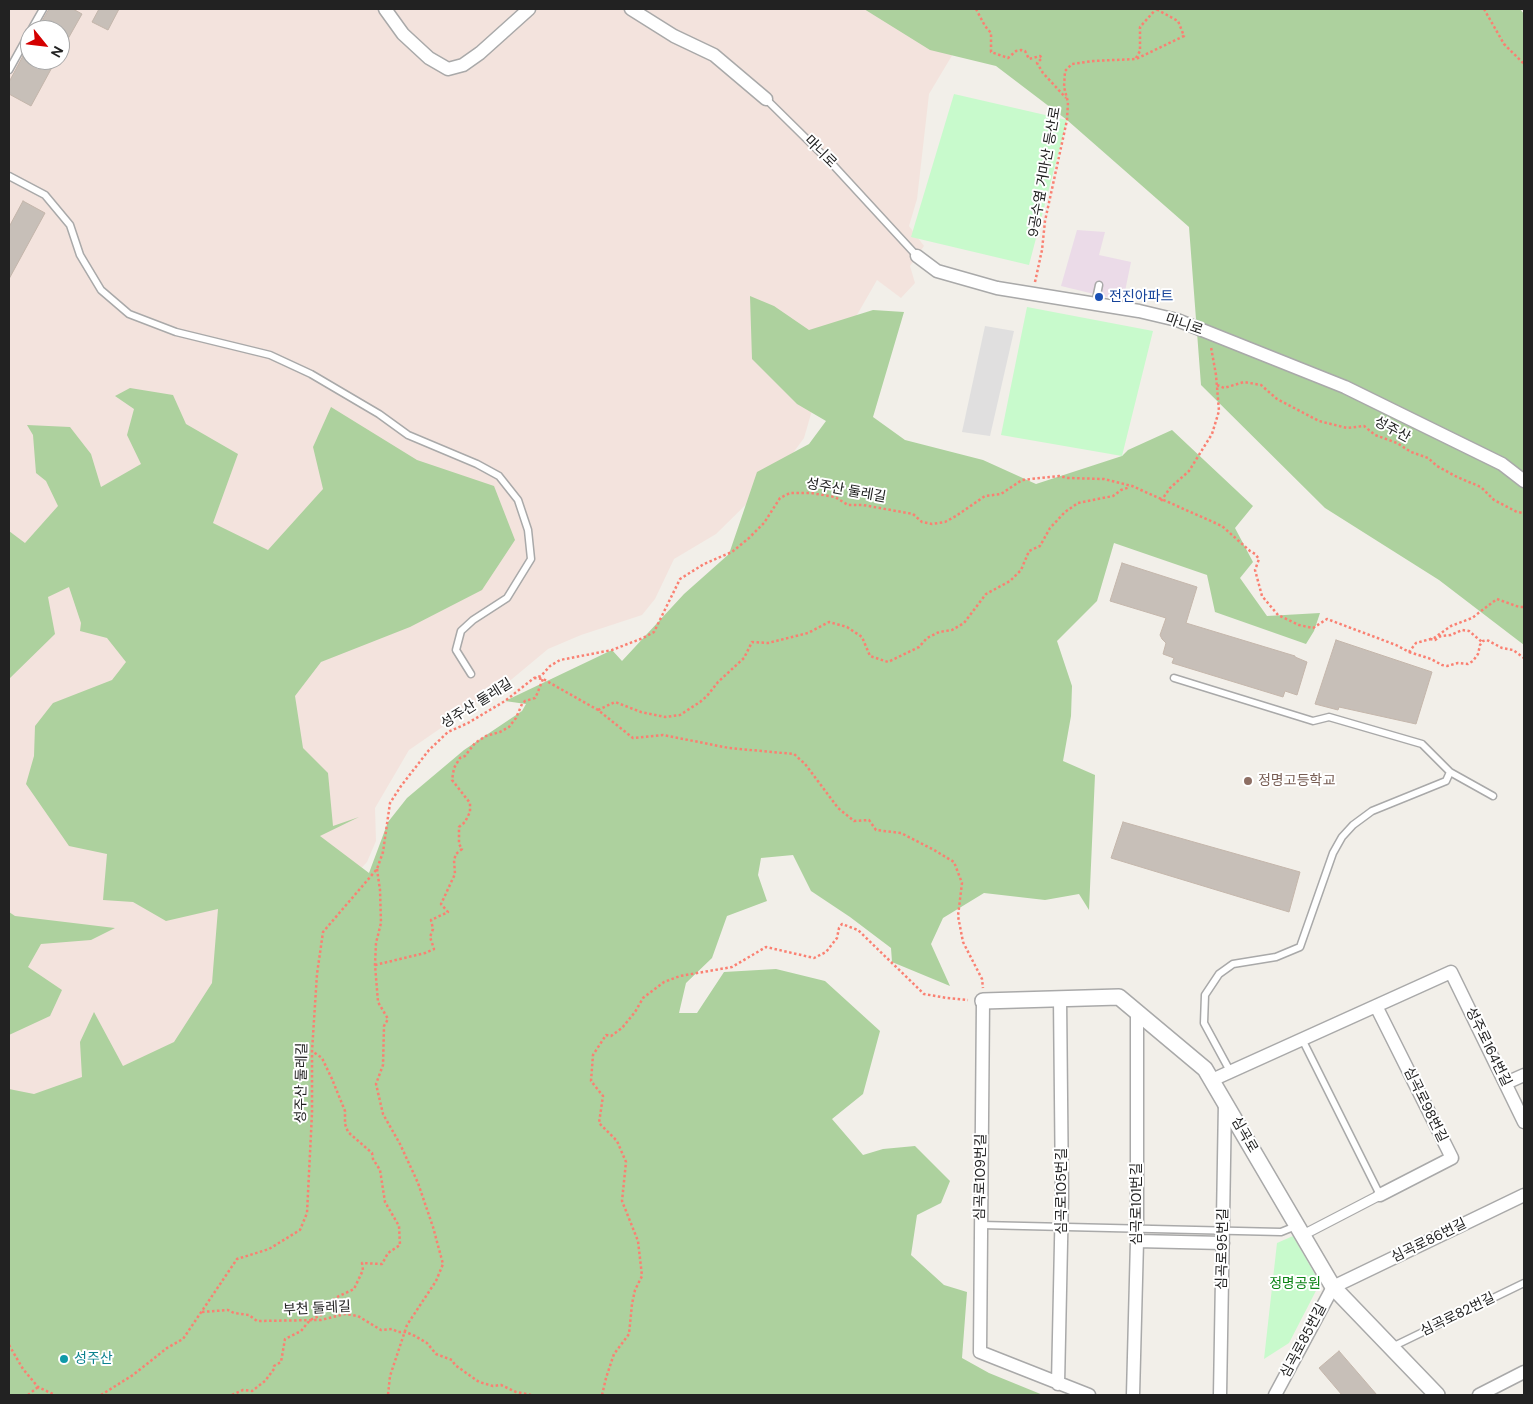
<!DOCTYPE html>
<meta charset="utf-8">
<style>
body{margin:0}
#map{position:relative;width:1533px;height:1404px;overflow:hidden;background:#f2efe9;font-family:"DM Sans",sans-serif}
canvas{display:block}
.frame{position:absolute;inset:0;border:10px solid #222;pointer-events:none}
.north{position:absolute;left:20px;top:20px;width:50px;height:50px;box-sizing:border-box;background:#fff;border:1px solid #a7a7a7;border-radius:50%;rotate:119deg;font-size:14px;font-weight:700;line-height:20px;text-align:center;color:#222}
.north::after{content:'';display:block;margin:auto;width:18px;height:22px;background:#d40000;clip-path:polygon(50% 0,100% 100%,50% 72%,0 100%)}
</style>
<div id="map">
<canvas width="1533" height="1404"></canvas>
<div class="frame"></div>
<div class="north">N</div>
</div>
<script>
const g = document.querySelector('canvas').getContext('2d');
g.lineJoin = 'round';
function fillPath(path, color) {
  g.fillStyle = color;
  g.fill(path, 'evenodd');
}
function poly(rows) {
  const path = new Path2D();
  for (const r of rows) {
    path.moveTo(r[0], r[1]);
    for (let i = 2; i < r.length; i += 2) path.lineTo(r[i], r[i + 1]);
  }
  return path;
}
function strokePath(path, color, width, dash) {
  g.strokeStyle = color;
  g.lineWidth = width;
  g.lineCap = dash ? 'butt' : 'round';
  g.setLineDash(dash || []);
  g.stroke(path);
}
function label(font, color, halo, rows, align = 'center') {
  g.font = font + ' "DM Sans","Noto Sans KR",sans-serif';
  g.lineWidth = 4;
  g.setLineDash([]);
  g.textBaseline = 'middle';
  g.strokeStyle = halo;
  g.fillStyle = color;
  for (const [text, x, y, turn = 0] of rows) {
    g.save();
    g.translate(x, y);
    g.rotate((+turn || 0) * Math.PI / 180);
    g.textAlign = isNaN(turn) ? turn : align;
    if (halo) g.strokeText(text, 0, 0);
    g.fillText(text, 0, 0);
    g.restore();
  }
}
fillPath(poly([
 [985,326,1014,331,990,436,962,432]
]), '#e0dfdf');
fillPath(poly([
 [1077,230,1105,232,1099,255,1131,262,1123,301,1061,286]
]), '#ebdbe8');
fillPath(poly([
 [9,9,965,9,972,22,929,94,917,199,909,226,924,246,910,266,915,283,901,298,877,280,822,376,804,438,779,472,716,534,674,559,655,599,642,615,581,635,548,649,512,679,409,750,375,808,376,841,367,862,338,893,9,1307],
 [30,30,60,30,60,60,30,60]
]), '#f3e3dd');
fillPath(poly([
 [864,9,1520,9,1524,14,1524,645,1439,580,1325,508,1201,385,1189,227,1067,120,996,66,930,50],
 [750,296,774,306,809,330,873,310,904,312,873,417,905,440,983,460,1036,484,1122,456,1128,450,1172,430,1253,506,1235,528,1253,562,1240,578,1267,616,1320,613,1314,631,1306,644,1215,612,1207,575,1114,543,1097,601,1057,641,1072,686,1071,716,1063,761,1095,775,1089,910,1079,894,1045,900,984,893,943,918,931,944,950,986,892,962,891,948,850,917,811,891,793,855,761,858,758,875,767,901,727,916,712,958,686,983,679,1013,697,1013,724,972,776,969,825,981,880,1031,863,1094,832,1119,863,1155,883,1149,915,1146,950,1181,941,1203,917,1215,911,1255,944,1285,967,1292,962,1358,989,1373,1043,1395,9,1395,9,1089,34,1094,82,1077,80,1042,94,1012,123,1066,174,1042,212,983,218,909,166,921,133,902,103,900,107,854,69,846,26,784,34,756,35,726,53,703,112,680,126,662,107,638,80,631,81,623,69,587,48,597,55,634,9,679,9,531,25,543,58,506,46,481,36,473,33,435,27,425,70,427,91,454,101,487,141,464,127,435,134,409,115,396,130,388,173,395,186,424,238,454,213,523,268,550,323,489,313,447,331,407,417,460,494,486,515,540,482,590,410,627,321,662,295,696,303,748,328,773,333,826,359,817,320,836,369,873,388,822,407,798,464,750,522,711,526,704,505,701,612,650,622,661,684,594,729,554,757,472,809,444,826,421,797,404,752,359],
 [9,912,15,916,115,928,91,940,41,944,28,967,62,990,50,1016,9,1035]
]), '#add19e');
fillPath(poly([
 [954,94,1067,120,1029,265,911,237],
 [1027,307,1153,331,1122,456,1001,435],
 [1293,1236,1320,1283,1289,1343,1264,1359,1277,1243]
]), '#c8facc');
const building = poly([
 [49,9,73,9,82,14,60,53,60,30,37,30,49,9],
 [99,9,119,9,108,30,92,22,99,9],
 [30,43,30,60,56,60,31,106,9,94,9,82,30,43],
 [23,201,45,213,9,279,9,227,23,201],
 [1122,563,1197,587,1186,623,1295,656,1295,657,1307,662,1297,695,1285,691,1283,697,1172,663,1174,658,1163,654,1166,643,1162,639,1160,635,1166,618,1110,601,1122,563],
 [1336,640,1432,672,1416,724,1339,707,1338,710,1315,704,1336,640],
 [1123,822,1300,872,1289,912,1111,858,1123,822],
 [1339,1351,1377,1395,1342,1395,1319,1368,1339,1351]
]);
fillPath(building, '#c7bfb8');
strokePath(building, '#c4b6ab', 1);
const service = poly([
 [31,30,43,9],
 [9,70,30,32],
 [766,99,835,167,917,256],
 [9,176,45,195,70,225,80,255,101,290,129,314,176,332,270,355,311,374,379,414,408,435,477,464,499,476,518,500,528,530,531,559,507,598,473,620,461,631,456,650,471,674],
 [1095,304,1099,285],
 [1174,678,1313,721,1329,717,1422,744,1450,772],
 [1302,1039,1380,1195],
 [1230,1071,1204,1023,1205,995,1219,974,1233,964,1276,957,1300,947,1333,853,1342,837,1353,825,1372,811,1446,781,1450,772,1493,796],
 [981,1225,1281,1232,1296,1226],
 [1392,1347,1524,1283]
]);
const pedestrian = poly([
 [1303,1235,1380,1195]
]);
const minor = poly([
 [385,9,403,34,429,58,448,69,463,65,480,53,529,9],
 [631,9,674,36,714,55,766,99],
 [917,256,937,271,997,288,1139,311,1177,320,1345,387,1502,464,1524,481],
 [983,1001,980,1352,1089,1395],
 [1376,1006,1452,1158,1380,1195],
 [1212,1080,1451,972,1524,1122],
 [1506,1083,1524,1075],
 [1137,1241,1223,1243],
 [1058,1384,1062,1196,1060,998],
 [1133,1395,1137,1241,1137,1012],
 [1220,1395,1225,1102],
 [1275,1395,1333,1287,1524,1195],
 [1479,1395,1524,1372]
]);
const tertiary = poly([
 [983,1001,1119,997,1205,1069,1333,1287,1437,1395]
]);
strokePath(service, '#a9a9a9', 9);
strokePath(pedestrian, '#a9a9a9', 11);
strokePath(minor, '#a9a9a9', 15);
strokePath(tertiary, '#a9a9a9', 18);
strokePath(poly([
 [976,9,985,26,991,33,991,52,1008,58,1016,51,1021,50,1025,51,1029,59,1040,56,1042,58,1037,63,1043,73,1066,98],
 [1484,9,1504,44,1524,64],
 [1136,58,1140,51,1140,27,1156,9],
 [1035,282,1042,250,1045,221,1067,120,1068,102,1064,87,1065,71,1072,64,1093,61,1136,59,1184,36,1178,21,1156,9],
 [1217,385,1224,388,1244,382,1261,385,1277,399,1319,421,1347,428,1364,426,1375,435,1397,443,1411,452,1428,458,1437,466,1457,477,1481,487,1494,500,1517,512,1524,513],
 [1161,501,1170,488,1189,471,1212,434,1219,411,1216,375,1211,347],
 [1430,639,1435,640,1441,636,1451,635,1462,630,1469,631,1482,642],
 [1409,652,1431,659,1442,665,1447,666,1458,663,1468,664,1473,661,1478,654,1480,645,1483,641,1487,640,1502,648,1513,650,1524,658],
 [534,678,543,679,598,710,633,738,663,735,729,748,794,754,805,764,838,808,854,821,869,820,876,830,901,833,934,850,954,862,962,883,958,916,963,942,982,979,983,988],
 [598,710,615,702,641,712,665,717,680,715,700,702,707,696,718,682,744,658,752,642,768,643,808,633,829,622,847,627,862,637,870,656,888,662,919,647,927,638,939,632,952,630,964,623,986,594,1010,581,1021,570,1029,551,1040,546,1050,528,1065,512,1078,503,1113,496,1121,490,1130,487],
 [377,869,380,890,381,923,376,943,375,965,378,1002,388,1019,384,1026,383,1065,376,1084,383,1114,400,1144,418,1183,433,1227,443,1264,436,1281,407,1325,390,1376,388,1395],
 [375,965,425,953,434,949,430,937,433,929,431,920,448,912,441,904,455,874,454,860,456,854,462,849,459,844,459,827,465,822,470,812,470,803,452,780,454,768,460,758,465,756,475,743,486,736,500,732,509,727,516,718,522,704,525,701,535,698,537,694,543,679],
 [202,1312,228,1310,234,1313,249,1315,257,1321,321,1320,345,1314,358,1316,381,1330,392,1329,398,1332,406,1332,415,1336,427,1343,436,1354,452,1360,455,1365,479,1382,493,1386,501,1385,516,1392,531,1395],
 [9,1345,23,1369,38,1387,55,1395],
 [28,1395,38,1387],
 [101,1395,133,1375,167,1348,183,1339,237,1259,269,1249,300,1230,307,1213,312,1113,312,1051,317,974,323,932,377,869,383,852,390,803,401,786,429,750,448,732,468,723,505,701,534,678,541,676,550,666,560,660,612,650,643,638,654,632,680,579,704,564,732,552,749,538,764,523,780,498,790,493,811,493,835,497,848,505,863,505,913,514,922,522,932,524,945,522,956,516,985,496,1001,494,1022,480,1059,476,1068,478,1104,479,1132,486,1222,526,1250,551,1255,554,1259,559,1255,570,1262,596,1278,615,1299,625,1313,628,1327,619,1396,645,1409,652,1416,643,1434,638,1451,626,1472,618,1497,599,1519,607,1524,607],
 [232,1395,243,1390,252,1391,265,1381,274,1369,274,1366,281,1362,285,1339,301,1331,310,1320,321,1315,320,1310,323,1307,328,1308,335,1298,354,1289,363,1270,362,1263,382,1264,388,1253,400,1245,399,1226,385,1202,380,1170,373,1159,372,1153,348,1132,345,1124,345,1111,332,1079,322,1058,312,1051],
 [602,1395,606,1378,614,1354,629,1334,632,1304,635,1290,642,1276,638,1241,622,1201,626,1162,617,1141,599,1123,603,1096,591,1081,593,1055,606,1035,611,1036,622,1028,635,1012,643,998,664,982,680,976,732,967,766,947,814,958,826,952,837,938,839,928,842,924,858,930,924,994,947,998,968,1000]
]), '#fa8072', 2.5, [2.5, 2.5]);
strokePath(service, '#fff', 6);
strokePath(pedestrian, '#fff', 9);
strokePath(minor, '#fff', 12);
strokePath(tertiary, '#fff', 15);
for (const [x, y, r, color] of [
 [1099,297,5,"#1a4fb4"],
 [1248,781,5,"#8d6e63"],
 [64,1359,5,"#0f9aa8"]
]) {
  const dot = new Path2D();
  dot.arc(x, y, r, 0, 2 * Math.PI);
  g.fillStyle = color;
  g.fill(dot);
  strokePath(dot, '#fff', 2);
}
label('14px', '#222', '#fff', [
 ["마니로",820,152,45],
 ["9공수옆 거마산 등산로",1045,172,-80],
 ["마니로",1184,325,19],
 ["성주산",1392,430,28],
 ["성주산 둘레길",846,491,10],
 ["성주산 둘레길",477,704,-32],
 ["성주로164번길",1488,1047,64],
 ["성주산 둘레길",302,1083,-89],
 ["심곡로98번길",1425,1105,64],
 ["심곡로",1244,1135,60],
 ["심곡로109번길",981,1177,-89],
 ["심곡로105번길",1062,1191,-90],
 ["심곡로101번길",1137,1204,-90],
 ["심곡로86번길",1429,1241,-26],
 ["심곡로95번길",1223,1249,-89],
 ["부천 둘레길",317,1309,-3],
 ["심곡로82번길",1458,1315,-26],
 ["심곡로85번길",1304,1341,-62]
]);
label('14px', '#164399', '#fff', [
 ["전진아파트",1109,297]
], 'left');
label('14px', '#785e54', '#fff', [
 ["정명고등학교",1258,781]
], 'left');
label('14px', '#0c8416', '#fff', [
 ["정명공원",1295,1284]
]);
label('14px', '#0d838f', '#fff', [
 ["성주산",74,1359]
], 'left');
</script>
